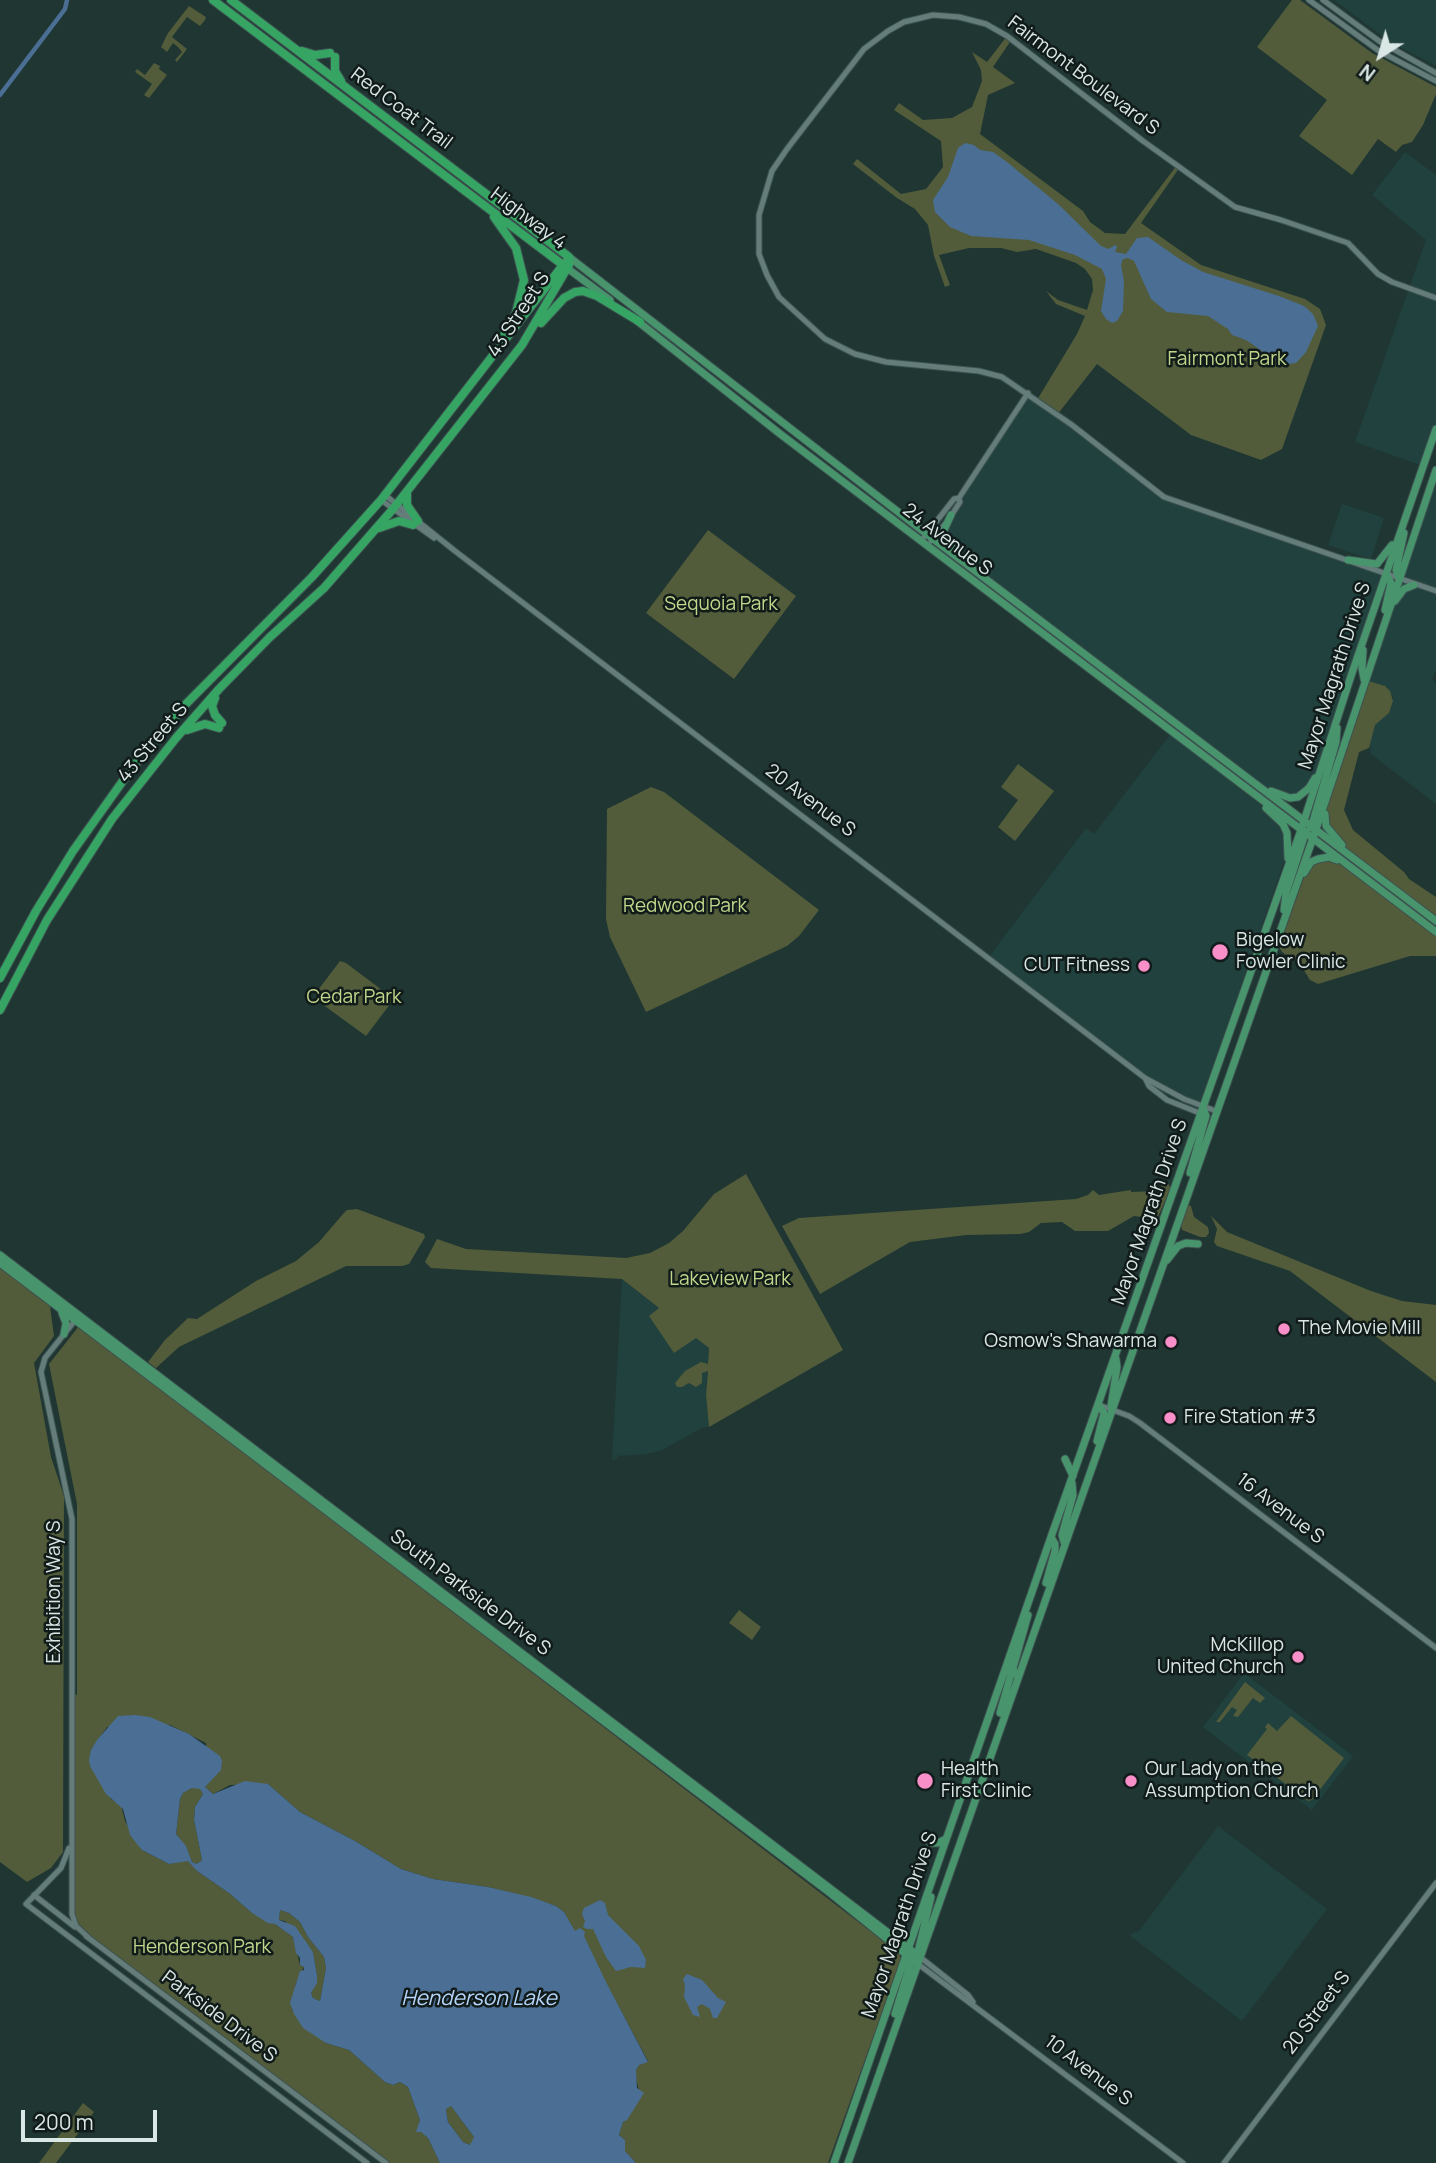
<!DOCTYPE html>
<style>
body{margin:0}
#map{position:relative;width:1436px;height:2163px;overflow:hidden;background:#1f3633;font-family:Manrope,sans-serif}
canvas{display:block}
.north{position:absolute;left:1345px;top:21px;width:70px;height:70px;-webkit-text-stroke:5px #111b1a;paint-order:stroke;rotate:217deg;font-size:19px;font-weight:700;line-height:28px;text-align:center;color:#d9e7e5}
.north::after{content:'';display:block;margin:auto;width:24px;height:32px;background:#d9e7e5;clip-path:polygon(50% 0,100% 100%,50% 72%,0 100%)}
.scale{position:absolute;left:21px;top:2110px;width:136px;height:32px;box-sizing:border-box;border:4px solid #d9e7e5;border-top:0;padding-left:9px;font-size:21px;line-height:24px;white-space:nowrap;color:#d9e7e5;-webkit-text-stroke:5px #111b1a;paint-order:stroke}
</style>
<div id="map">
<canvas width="1436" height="2163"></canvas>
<div class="north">N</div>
<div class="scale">200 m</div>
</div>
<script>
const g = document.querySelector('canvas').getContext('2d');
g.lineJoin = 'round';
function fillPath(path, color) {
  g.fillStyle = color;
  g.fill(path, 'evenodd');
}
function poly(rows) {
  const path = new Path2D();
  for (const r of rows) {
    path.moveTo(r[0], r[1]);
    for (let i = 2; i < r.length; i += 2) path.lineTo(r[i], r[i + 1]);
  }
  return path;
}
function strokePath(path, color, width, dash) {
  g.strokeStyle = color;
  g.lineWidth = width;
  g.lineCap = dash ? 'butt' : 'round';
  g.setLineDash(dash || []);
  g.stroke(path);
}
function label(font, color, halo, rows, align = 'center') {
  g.font = font + ' Manrope,sans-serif';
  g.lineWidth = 5;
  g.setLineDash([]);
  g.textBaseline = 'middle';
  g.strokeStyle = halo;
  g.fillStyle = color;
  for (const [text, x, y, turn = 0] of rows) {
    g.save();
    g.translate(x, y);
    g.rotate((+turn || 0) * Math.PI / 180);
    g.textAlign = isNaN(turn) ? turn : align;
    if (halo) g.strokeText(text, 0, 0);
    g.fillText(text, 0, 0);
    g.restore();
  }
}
fillPath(poly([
 [1334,0,1436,0,1436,66,1390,42],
 [1405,152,1436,175,1436,429,1423,466,1355,442,1426,240,1372,195],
 [1028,393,1164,497,1386,574,1323,762,1306,791,1290,798,1262,788,965,564,944,534,951,515],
 [1436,471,1436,670,1432,679,1436,683,1436,804,1371,754,1369,740,1375,725,1389,713,1393,702,1393,696,1365,680],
 [1342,504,1384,518,1371,559,1328,545],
 [1172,732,1268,810,1283,824,1289,840,1284,862,1198,1109,1163,1093,988,958,1086,828,1094,834],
 [622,1279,709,1348,706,1395,709,1427,704,1427,660,1451,647,1454,618,1456,617,1459,612,1460],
 [1244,1673,1353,1756,1312,1810,1203,1727],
 [1218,1826,1327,1909,1242,2021,1129,1935,1139,1931]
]), '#20413d');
fillPath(poly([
 [1292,0,1300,0,1372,53,1436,87,1436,94,1423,125,1412,142,1402,145,1396,152,1378,139,1352,175,1299,136,1327,100,1257,47],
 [189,6,206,17,205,20,200,26,187,17,172,37,187,49,177,62,175,60,182,52,178,47,173,43,167,52,161,47,168,33],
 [1007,36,1012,39,993,67,1015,83,988,95,980,134,1083,211,1090,222,1105,233,1125,234,1177,165,1180,167,1141,223,1201,265,1305,299,1320,309,1326,325,1282,449,1261,460,1191,435,1097,364,1057,415,1037,400,1077,334,1085,316,1056,304,1046,291,1058,300,1087,310,1093,290,1092,279,1085,269,1076,263,1036,249,1017,252,1001,248,969,248,939,255,950,285,945,287,934,256,928,225,915,209,897,198,853,164,857,159,901,194,926,189,943,167,941,141,894,110,899,103,923,120,952,118,972,107,982,81,981,70,972,52,987,62],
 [154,63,160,66,159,69,167,75,149,98,144,95,152,84,135,72,137,69,145,75],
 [708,530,796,596,734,679,646,613],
 [1365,680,1385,686,1390,691,1393,701,1389,713,1375,725,1369,748,1359,752,1344,810,1353,830,1404,872,1409,879,1436,897,1436,921,1344,847,1324,820,1336,768],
 [1018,764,1054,791,1015,841,998,827,1018,800,1001,787],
 [651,787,664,792,819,910,799,936,787,946,646,1012,610,937,606,919,607,809],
 [1325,859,1337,861,1436,935,1436,956,1410,956,1318,984,1310,980,1300,964,1282,952,1279,947,1306,871,1309,866],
 [340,961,346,963,394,999,366,1036,318,1001,315,994],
 [746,1174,843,1350,709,1427,706,1395,708,1371,702,1373,702,1383,696,1387,689,1383,682,1387,677,1387,675,1383,685,1371,701,1362,708,1364,709,1348,696,1338,674,1353,649,1316,659,1308,622,1279,431,1268,425,1262,437,1239,466,1249,626,1258,650,1253,669,1243,683,1231,714,1194],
 [1163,1181,1167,1182,1171,1188,1157,1219,1134,1216,1108,1231,1075,1231,1062,1222,1041,1223,1029,1232,1020,1234,966,1235,910,1242,820,1294,782,1226,799,1218,1076,1199,1088,1195,1093,1190,1099,1195,1131,1190,1131,1192,1158,1191],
 [1188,1205,1191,1206,1194,1217,1208,1227,1209,1233,1206,1237,1200,1237,1182,1230,1181,1225],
 [357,1209,424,1234,425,1237,409,1264,402,1266,346,1266,179,1347,156,1368,148,1362,165,1340,188,1318,197,1319,256,1281,296,1261,319,1242,343,1214,347,1210],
 [1211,1216,1227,1232,1371,1291,1402,1301,1436,1305,1436,1382,1290,1271,1217,1246,1214,1242,1217,1229],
 [0,1268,50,1306,54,1336,34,1363,51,1457,64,1496,63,1852,51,1868,27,1882,0,1862],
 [79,1326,899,1953,901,1959,828,2163,636,2163,625,2151,625,2140,619,2135,623,2122,639,2090,635,2075,636,2070,639,2065,648,2061,578,1931,575,1932,564,1912,556,1906,531,1898,488,1887,433,1879,401,1869,355,1841,300,1812,268,1784,230,1785,213,1794,205,1787,209,1780,206,1743,170,1725,107,1727,91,1750,111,1799,121,1805,125,1821,142,1850,169,1864,188,1860,197,1871,229,1893,252,1913,275,1924,293,1937,300,1965,304,1967,296,1983,292,2010,326,2043,349,2050,385,2082,393,2085,400,2082,408,2087,420,2120,418,2128,428,2138,440,2163,386,2163,111,1955,73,1921,71,1693,77,1695,77,1504,49,1364],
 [739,1610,761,1627,752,1640,729,1623],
 [1245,1682,1265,1698,1260,1703,1253,1698,1238,1717,1233,1716,1237,1710,1232,1707,1220,1722,1216,1722],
 [1291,1716,1344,1758,1312,1800,1308,1801,1247,1755,1267,1729,1265,1727,1268,1723,1277,1731],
 [192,1788,200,1788,203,1794,195,1807,194,1820,202,1860,197,1864,192,1862,186,1847,176,1834,180,1799,183,1793],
 [280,1910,289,1913,300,1922,308,1937,324,1957,326,1968,320,2001,313,1998,311,1993,317,1975,313,1952,285,1921,279,1920],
 [83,2103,94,2112,56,2163,39,2163],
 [451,2106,474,2137,474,2140,470,2145,463,2142,448,2122,446,2108]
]), '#525c3a');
fillPath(poly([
 [965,143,974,145,980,150,993,152,1007,162,1058,204,1101,246,1109,249,1115,245,1117,247,1115,252,1126,254,1137,238,1148,237,1181,260,1203,272,1279,296,1304,306,1313,314,1318,326,1306,352,1296,363,1282,365,1246,340,1232,335,1228,329,1208,316,1167,312,1151,299,1134,261,1128,258,1123,259,1121,265,1124,281,1123,311,1117,321,1112,323,1106,319,1101,311,1106,279,1102,269,1075,255,1029,240,971,236,950,227,935,212,933,200,948,177,958,148],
 [135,1715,150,1717,189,1734,220,1756,222,1761,221,1770,205,1787,213,1794,245,1781,268,1784,300,1812,355,1841,401,1869,433,1879,488,1887,531,1897,556,1906,564,1912,575,1931,580,1928,585,1932,584,1936,606,1982,648,2062,639,2065,636,2070,637,2088,644,2093,627,2120,623,2122,619,2135,625,2140,625,2151,636,2163,440,2163,428,2138,421,2132,416,2132,420,2120,408,2087,400,2082,393,2085,385,2082,349,2050,326,2043,303,2028,294,2014,290,2003,300,1971,304,1970,304,1967,300,1965,300,1958,296,1953,293,1937,275,1924,268,1923,252,1913,229,1893,197,1871,188,1861,169,1864,142,1850,137,1844,130,1835,123,1809,106,1794,90,1766,89,1760,91,1750,97,1740,118,1716],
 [192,1788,200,1789,203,1794,195,1807,194,1820,202,1860,197,1864,192,1862,186,1846,176,1834,180,1799,183,1793],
 [280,1910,289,1913,300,1922,308,1937,324,1957,326,1968,320,2001,313,1998,311,1993,317,1983,317,1975,313,1952,295,1926,279,1920],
 [451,2106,474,2137,470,2145,463,2142,448,2122,446,2109],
 [600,1900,605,1903,608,1915,639,1946,646,1960,645,1968,631,1967,616,1971,606,1957,593,1929,587,1929,583,1927,585,1921,582,1914,584,1908],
 [687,1974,702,1980,718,1998,726,2002,717,2018,713,2018,710,2009,702,2004,697,2007,700,2017,693,2015,684,1997,685,1986,683,1979]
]), '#4b6f94');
strokePath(poly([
 [0,95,65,9,67,0]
]), '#4b6f94', 4.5);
const minor = poly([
 [1309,0,1379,51,1436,81],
 [1323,0,1379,41,1436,73],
 [1436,298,1392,282,1378,274,1348,243,1281,220,1235,207,1143,141,1007,36,986,24,959,17,933,15,904,22,888,31,864,49,787,149,772,171,759,215,759,254,767,275,779,297,825,339,855,354,886,362,979,371,1002,377,1072,425,1164,497,1436,591],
 [385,495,455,551,1145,1078,1184,1099,1216,1111],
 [381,500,434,538],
 [951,516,960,502,959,498],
 [921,541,954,499,959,498,1028,393],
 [931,541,945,524],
 [1145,1078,1149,1086,1167,1100,1202,1114],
 [77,1318,45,1358,41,1372,72,1519,72,1914,76,1926,88,1937],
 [1099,1405,1129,1416,1140,1423,1436,1648],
 [69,1848,61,1868,26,1904,367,2163],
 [34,1895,75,1927],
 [86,1936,386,2163],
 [920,1957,968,1995,973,2002],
 [918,1964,1183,2163],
 [1224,2163,1436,1883]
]);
const major = poly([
 [610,300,563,265,569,257,937,542,1436,921],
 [636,320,779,433,1436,932],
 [951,515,944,530,944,534,956,552],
 [1348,560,1377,564,1392,545],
 [1399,579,1396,570,1404,533],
 [1395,601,1404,589,1414,585],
 [1385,610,1391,583,1386,574],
 [1363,650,1362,668,1364,679],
 [1271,791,1290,798,1298,797,1309,788,1315,778],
 [1266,808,1283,824,1287,833,1288,858],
 [1325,814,1326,826,1342,845],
 [1311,828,1336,742,1337,728],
 [1304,873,1311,862,1318,859,1329,857,1337,860],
 [1284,910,1286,893,1306,831],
 [1190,1173,1206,1116,1203,1107],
 [0,1255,920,1957],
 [1167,1260,1178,1246,1186,1243,1198,1244],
 [0,1263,830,1893,918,1964],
 [62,1313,66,1323,64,1334],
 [1111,1406,1117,1367,1116,1359],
 [1097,1441,1104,1413,1099,1405],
 [1065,1459,1073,1476],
 [1064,1542,1062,1535,1073,1495,1072,1483],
 [1046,1583,1055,1551,1055,1544,1051,1537],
 [1015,1674,1013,1668,1028,1615],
 [1000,1713,1011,1674,1008,1664],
 [930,1843,938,1843,946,1839],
 [917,1956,931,1897],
 [895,2014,912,1958],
 [834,2163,1051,1537,1301,830,1351,676,1436,429],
 [848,2163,1313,838,1436,470]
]);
const highway = poly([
 [302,51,315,55,330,53],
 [335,57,335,71,341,81],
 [494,217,516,248,524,280,516,313,504,335],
 [541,323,564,298,575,292,583,291,597,296,640,322],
 [407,494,407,505,418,521],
 [379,528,399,521,413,525],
 [215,698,212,706,215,715,222,723],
 [187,730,205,724,219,728],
 [0,978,36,911,73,851,132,768,185,705,312,577,381,500,563,265,213,0],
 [0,1010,47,920,112,819,176,738,219,689,270,637,324,588,393,509,522,345,569,265,569,257,231,0]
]);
strokePath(minor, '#3d5250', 7);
strokePath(major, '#3d5250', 9);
strokePath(highway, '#3d5250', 10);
strokePath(minor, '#647d7a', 5);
strokePath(major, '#48956d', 7);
strokePath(highway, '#36a564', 8);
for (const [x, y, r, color] of [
 [1220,952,9,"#f98fc9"],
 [1144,966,7,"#f98fc9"],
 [1284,1329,7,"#f98fc9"],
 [1171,1342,7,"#f98fc9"],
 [1170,1418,7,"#f98fc9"],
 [1298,1657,7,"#f98fc9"],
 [925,1781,9,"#f98fc9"],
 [1131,1781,7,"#f98fc9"]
]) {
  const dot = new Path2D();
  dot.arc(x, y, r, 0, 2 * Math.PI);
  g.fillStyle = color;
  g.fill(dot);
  strokePath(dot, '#111b1a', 2.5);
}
label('19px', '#d9e7e5', '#111b1a', [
 ["Fairmont Boulevard S",1083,76,37],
 ["Red Coat Trail",401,109,37],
 ["Highway 4",528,219,37],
 ["43 Street S",519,315,-57],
 ["24 Avenue S",947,540,37],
 ["Mayor Magrath Drive S",1335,676,-72],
 ["43 Street S",153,743,-50],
 ["20 Avenue S",810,801,37],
 ["Mayor Magrath Drive S",1150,1212,-71],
 ["16 Avenue S",1280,1509,37],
 ["Exhibition Way S",55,1592,-90],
 ["South Parkside Drive S",470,1593,37],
 ["Mayor Magrath Drive S",900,1925,-71],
 ["20 Street S",1317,2013,-53],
 ["Parkside Drive S",219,2017,37],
 ["10 Avenue S",1088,2071,37]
]);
label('19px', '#c1d78b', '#111b1a', [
 ["Fairmont Park",1227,360],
 ["Sequoia Park",721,605],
 ["Redwood Park",685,907],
 ["Cedar Park",354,998],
 ["Lakeview Park",730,1280],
 ["Henderson Park",202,1948]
]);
label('19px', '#d9e7e5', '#111b1a', [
 ["Bigelow",1236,941],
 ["Fowler Clinic",1236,963],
 ["CUT Fitness",1130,966,"right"],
 ["The Movie Mill",1298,1329],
 ["Osmow's Shawarma",1157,1342,"right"],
 ["Fire Station #3",1184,1418],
 ["McKillop",1284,1646,"right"],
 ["United Church",1284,1668,"right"],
 ["Health",941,1770],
 ["First Clinic",941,1792],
 ["Our Lady on the",1145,1770],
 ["Assumption Church",1145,1792]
], 'left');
label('italic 21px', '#b5d6fa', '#111b1a', [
 ["Henderson Lake",479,1999]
]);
</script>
